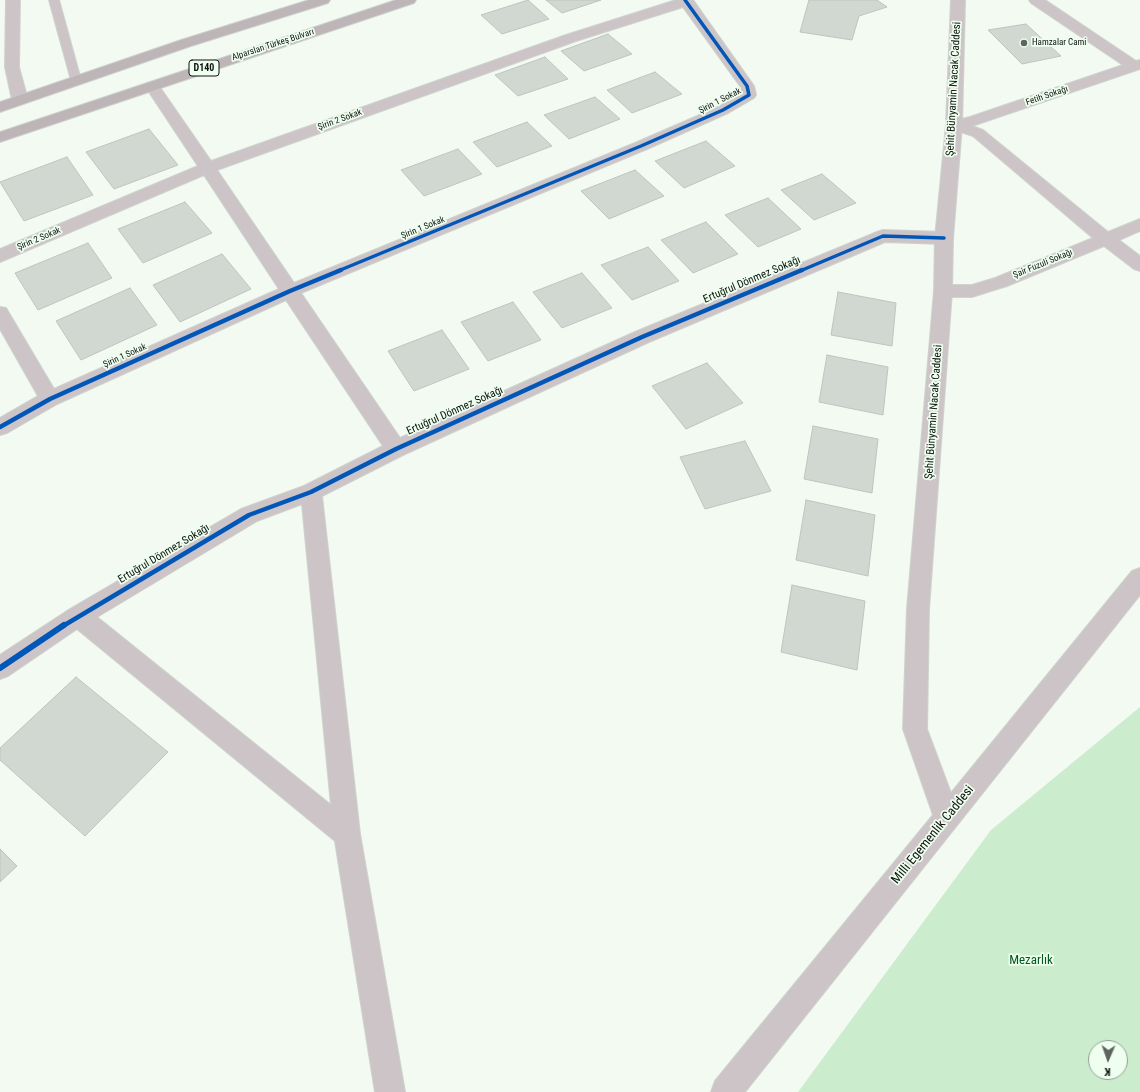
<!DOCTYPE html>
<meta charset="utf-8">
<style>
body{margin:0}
#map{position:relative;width:1140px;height:1092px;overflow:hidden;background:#f2faf2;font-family:"Roboto Condensed",sans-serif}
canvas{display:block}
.north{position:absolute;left:1088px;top:1040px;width:40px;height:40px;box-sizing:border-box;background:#eefeef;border:1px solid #94a095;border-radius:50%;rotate:182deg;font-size:11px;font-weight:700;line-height:16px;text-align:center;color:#0e130e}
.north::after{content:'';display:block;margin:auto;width:14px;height:18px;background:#5e645e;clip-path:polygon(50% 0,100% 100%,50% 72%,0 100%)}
</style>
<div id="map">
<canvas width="1140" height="1092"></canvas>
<div class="north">K</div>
</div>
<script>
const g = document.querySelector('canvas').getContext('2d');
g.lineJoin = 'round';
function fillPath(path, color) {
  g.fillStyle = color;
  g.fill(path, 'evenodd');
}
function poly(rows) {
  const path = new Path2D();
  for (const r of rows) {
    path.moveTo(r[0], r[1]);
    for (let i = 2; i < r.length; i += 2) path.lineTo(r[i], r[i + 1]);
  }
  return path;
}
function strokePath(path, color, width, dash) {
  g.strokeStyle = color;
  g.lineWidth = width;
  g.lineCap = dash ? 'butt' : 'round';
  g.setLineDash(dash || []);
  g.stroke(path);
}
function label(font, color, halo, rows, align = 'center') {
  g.font = font + ' "Roboto Condensed",sans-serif';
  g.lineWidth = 3.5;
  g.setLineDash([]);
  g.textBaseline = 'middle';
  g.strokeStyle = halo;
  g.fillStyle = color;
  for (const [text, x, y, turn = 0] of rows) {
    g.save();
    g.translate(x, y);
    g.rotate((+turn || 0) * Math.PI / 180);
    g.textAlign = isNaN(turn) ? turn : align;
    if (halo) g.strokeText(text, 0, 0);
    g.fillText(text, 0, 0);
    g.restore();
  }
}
fillPath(poly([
 [1140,707,1140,1092,798,1092,991,830],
 [1096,1048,1120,1048,1120,1072,1096,1072]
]), '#ccecce');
const building = poly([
 [528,0,549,19,502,34,481,15,528,0],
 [546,0,601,0,562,13,546,0],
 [809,0,877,0,887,7,859,16,852,40,800,32,809,0],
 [1026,24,1061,56,1022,64,988,30,1026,24],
 [608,34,632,54,584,71,561,51,608,34],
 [545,57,568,79,518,96,495,75,545,57],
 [655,72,682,94,632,113,607,90,655,72],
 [595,97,620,119,569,139,544,115,595,97],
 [527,122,552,146,497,167,473,142,527,122],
 [149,129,178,165,114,189,86,152,149,129],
 [706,141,735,166,684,188,655,161,706,141],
 [458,149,482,174,424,196,401,170,458,149],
 [67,157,93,195,24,221,0,182,67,157],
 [635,170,664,196,609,219,581,191,635,170],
 [822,174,856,203,814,220,781,190,822,174],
 [768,198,801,229,758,247,725,215,768,198],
 [185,202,212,233,143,263,118,229,185,202],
 [706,222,738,254,693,273,661,240,706,222],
 [88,243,112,278,38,310,15,273,88,243],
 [648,247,679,281,632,300,601,265,648,247],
 [222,254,251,289,180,322,153,285,222,254],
 [582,273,612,308,562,328,533,292,582,273],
 [130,288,157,325,81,360,56,321,130,288],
 [838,292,896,303,892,346,831,335,838,292],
 [513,302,541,340,488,361,461,322,513,302],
 [442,330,469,369,414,391,388,351,442,330],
 [827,355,888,367,883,415,819,402,827,355],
 [707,363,743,403,686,429,652,386,707,363],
 [813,426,878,439,872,493,804,479,813,426],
 [745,441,771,491,705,509,680,457,745,441],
 [806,500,875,515,868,576,796,560,806,500],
 [792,585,865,601,857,670,781,652,792,585],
 [76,677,168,752,85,836,0,760,0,748,76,677],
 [0,849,17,866,0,882,0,849]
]);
fillPath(building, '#d1d8d2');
strokePath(building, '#bec4be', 1);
const service = poly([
 [49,0,59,0,81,80,80,82,72,82,71,80,49,0]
]);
const minor = poly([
 [6,0,20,0,19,67,28,100,25,103,20,105,15,103,12,100,5,67,6,0],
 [676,0,693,0,754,86,756,95,754,98,728,113,647,149,301,293,400,438,635,332,877,232,883,230,944,232,950,234,953,238,950,242,944,244,885,242,649,342,403,455,322,496,360,834,405,1092,375,1092,335,841,77,629,8,676,0,679,0,655,70,609,241,509,304,486,383,446,286,300,57,404,7,433,0,435,0,418,38,396,0,329,0,307,6,308,54,389,279,289,204,175,0,262,0,249,198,166,145,86,147,83,152,82,157,83,211,161,566,35,676,0],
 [683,7,740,86,741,93,718,107,635,143,294,283,217,170,576,41,683,7],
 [302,504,331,805,97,617,257,521,302,504],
 [1029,0,1045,0,1136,61,1140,60,1140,69,972,126,983,130,1108,232,1140,219,1140,231,1119,240,1140,256,1140,271,1134,269,1104,246,1007,286,978,295,972,297,943,297,937,295,934,291,937,287,943,285,972,285,995,278,1093,238,973,136,949,128,946,125,949,122,970,117,1123,65,1031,3,1029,0]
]);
const tertiary = poly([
 [951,0,965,0,962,125,953,238,952,291,929,609,927,729,951,793,1132,571,1140,568,1140,595,745,1092,711,1092,715,1081,933,815,903,729,907,609,934,291,935,238,946,125,951,0]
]);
const trunk = poly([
 [309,0,330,0,328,3,191,46,0,112,0,102,181,40,309,0],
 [396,0,416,0,414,3,0,142,0,132,396,0]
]);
strokePath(service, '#ced4ce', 2);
strokePath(minor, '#ced4ce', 2);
strokePath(tertiary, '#ced4ce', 2);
strokePath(trunk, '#ced4ce', 2);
fillPath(service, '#cdc4c8');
fillPath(minor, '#cdc4c8');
fillPath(tertiary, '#cdc4c8');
fillPath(trunk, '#beb5b8');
strokePath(poly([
 [338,271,641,146,723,110,749,95,747,86,685,0],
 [800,271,883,236,944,238]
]), '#0057b8', 3.5);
strokePath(poly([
 [0,427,50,399,290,291,341,270],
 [63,626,249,515,311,492,396,449,642,337,802,270]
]), '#0057b8', 4.5);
strokePath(poly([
 [0,668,64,625]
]), '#0057b8', 6);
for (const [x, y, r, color] of [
 [1024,43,4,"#5e645e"]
]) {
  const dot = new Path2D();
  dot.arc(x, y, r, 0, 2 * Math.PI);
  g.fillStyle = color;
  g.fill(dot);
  strokePath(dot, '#eefeef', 1.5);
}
label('9px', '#0e130e', '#eefeef', [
 ["Hamzalar Cami",1032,43]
], 'left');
label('9px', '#0e130e', '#eefeef', [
 ["Alparslan Türkeş Bulvarı",273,45,-18],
 ["Fetih Sokağı",1047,96,-19],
 ["Şirin 1 Sokak",720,101,-27],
 ["Şirin 2 Sokak",340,120,-20],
 ["Şirin 1 Sokak",423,228,-22],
 ["Şirin 2 Sokak",39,239,-23],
 ["Şair Fuzuli Sokağı",1043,264,-22],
 ["Şirin 1 Sokak",125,356,-24]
]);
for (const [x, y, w] of [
 [204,68,30]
]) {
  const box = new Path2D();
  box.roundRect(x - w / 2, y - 8, w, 16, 3);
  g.fillStyle = '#eefeef';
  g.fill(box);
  strokePath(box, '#0e130e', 1);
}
label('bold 10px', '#0e130e', null, [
 ["D140",204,68]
]);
label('11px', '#0e130e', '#eefeef', [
 ["Şehit Bünyamin Nacak Caddesi",954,89,-87],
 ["Ertuğrul Dönmez Sokağı",752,280,-23],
 ["Ertuğrul Dönmez Sokağı",455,411,-24],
 ["Şehit Bünyamin Nacak Caddesi",934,412,-86],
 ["Ertuğrul Dönmez Sokağı",164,554,-31]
]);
label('13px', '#0e130e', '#eefeef', [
 ["Milli Egemenlik Caddesi",933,835,-51]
]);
label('13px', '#00591a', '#eefeef', [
 ["Mezarlık",1031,961]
]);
</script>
